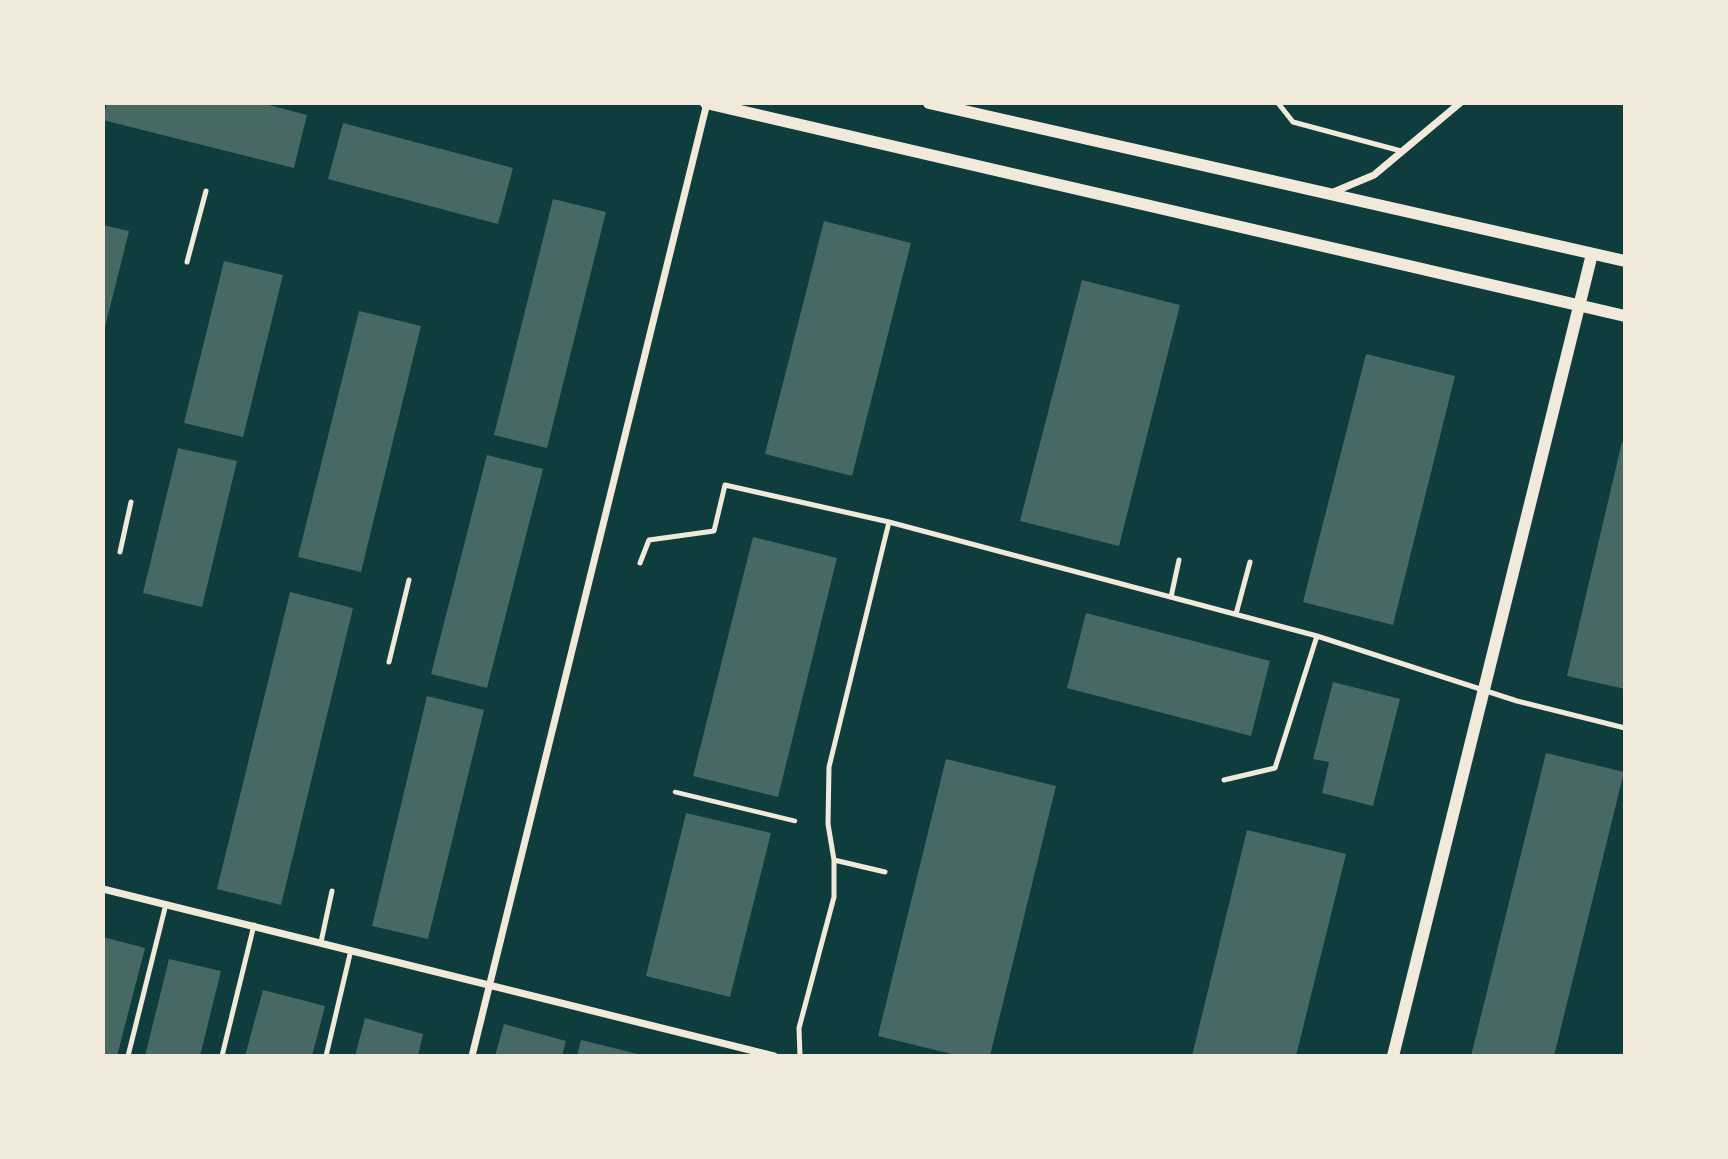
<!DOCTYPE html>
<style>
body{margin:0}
#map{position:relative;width:1728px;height:1159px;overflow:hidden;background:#0f3d3e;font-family:"Noto Serif",serif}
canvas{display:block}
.frame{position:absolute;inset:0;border:105px solid #f1e9da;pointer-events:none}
</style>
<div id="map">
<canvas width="1728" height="1159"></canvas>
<div class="frame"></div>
</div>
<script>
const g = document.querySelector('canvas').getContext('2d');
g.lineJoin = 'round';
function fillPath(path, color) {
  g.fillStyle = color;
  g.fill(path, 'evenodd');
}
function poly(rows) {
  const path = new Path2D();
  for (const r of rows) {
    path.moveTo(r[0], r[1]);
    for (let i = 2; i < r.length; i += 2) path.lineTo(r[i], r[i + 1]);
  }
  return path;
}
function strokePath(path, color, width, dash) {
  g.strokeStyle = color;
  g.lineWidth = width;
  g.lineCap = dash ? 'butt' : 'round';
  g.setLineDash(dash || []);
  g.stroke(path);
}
fillPath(poly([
 [107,103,261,103,307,115,294,168,103,120],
 [343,123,513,168,498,224,328,179],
 [553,199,606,212,547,448,494,435],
 [824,221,911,243,852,476,765,454],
 [103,225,129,231,104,331,103,331],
 [224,261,283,275,243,437,184,423],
 [1082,280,1180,305,1119,546,1020,521],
 [359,311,421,326,361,572,298,557],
 [1366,354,1455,376,1393,625,1303,602],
 [1622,442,1625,443,1625,689,1567,676],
 [178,448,237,461,202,607,143,593],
 [487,455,543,469,487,688,431,674],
 [753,537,837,558,778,797,693,776],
 [290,592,353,608,281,905,217,889],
 [1086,613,1270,661,1251,736,1067,688],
 [1333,682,1400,699,1373,806,1322,793,1329,762,1313,759],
 [427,696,484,710,428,939,372,926],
 [1546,753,1624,772,1554,1056,1471,1056],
 [946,759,1056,786,990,1056,960,1056,878,1036],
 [686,813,771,833,730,997,646,976],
 [1247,830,1346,854,1296,1056,1192,1056],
 [103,937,145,948,117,1056,103,1056],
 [169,959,221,971,200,1056,145,1056],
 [263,990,325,1006,312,1056,245,1056],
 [365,1018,423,1034,418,1056,355,1056],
 [504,1024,566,1041,562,1056,495,1056],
 [581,1040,642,1055,642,1056,577,1056]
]), '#486865');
strokePath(poly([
 [675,792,795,821]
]), '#f1e9da', 4.5);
strokePath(poly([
 [1278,103,1293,122,1401,151],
 [187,262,206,191],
 [120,552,131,502],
 [640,563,649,540,714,531,725,485,889,522,1317,636],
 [1171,597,1179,560],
 [1236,614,1250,562],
 [389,662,409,580],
 [1224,780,1275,768,1317,636,1517,701,1625,728],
 [834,860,885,872],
 [321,942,332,891],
 [128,1056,166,904],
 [222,1056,254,925],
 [326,1056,351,950],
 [800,1056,799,1028,834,897,834,860,828,824,829,767,889,522]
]), '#f1e9da', 5);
strokePath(poly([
 [1331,193,1374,175,1460,103],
 [103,889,774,1056],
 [472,1056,707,103]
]), '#f1e9da', 7);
strokePath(poly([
 [706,103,1625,316],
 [929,103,1625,261],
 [1393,1056,1592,254]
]), '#f1e9da', 12);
</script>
